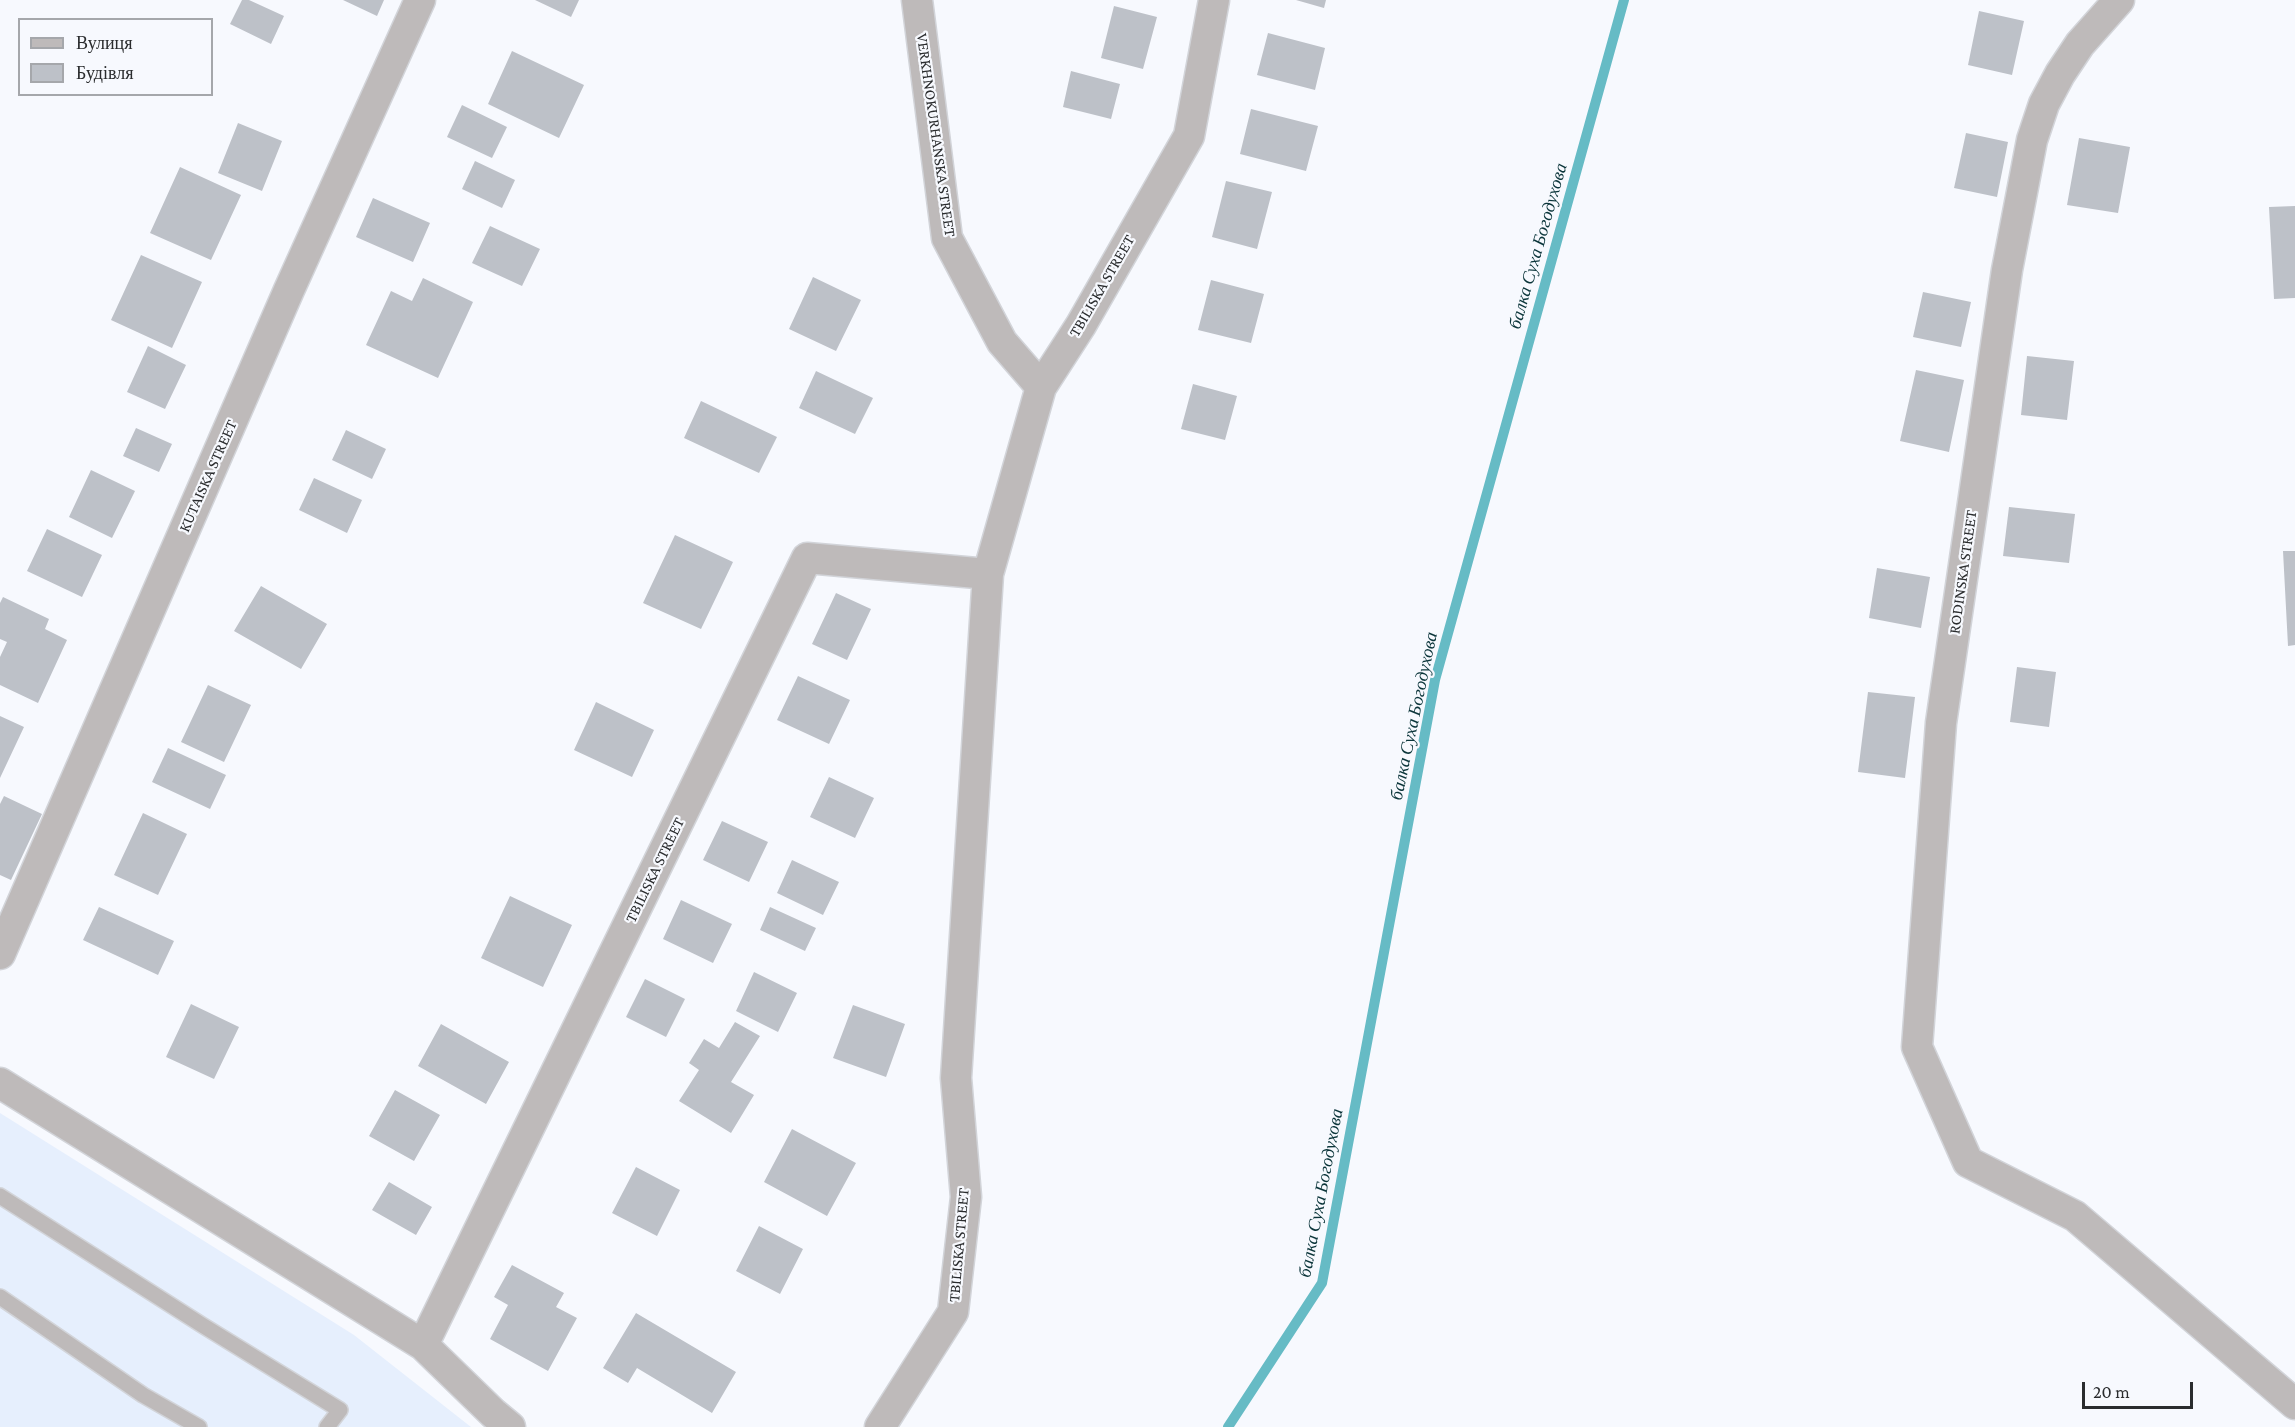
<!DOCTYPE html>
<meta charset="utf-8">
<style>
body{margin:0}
#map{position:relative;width:2295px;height:1427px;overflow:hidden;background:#f7f9fe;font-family:"Crimson Pro",serif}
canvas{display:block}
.legend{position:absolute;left:18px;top:18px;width:195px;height:78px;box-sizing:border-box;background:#f7f9fe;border:2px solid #a5a7ab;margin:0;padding:8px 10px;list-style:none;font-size:18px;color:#2a2c2e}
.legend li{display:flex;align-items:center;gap:12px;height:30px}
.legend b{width:30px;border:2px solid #a5a7ab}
.scale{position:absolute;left:2082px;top:1382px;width:111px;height:27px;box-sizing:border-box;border:3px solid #2a2c2e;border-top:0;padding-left:8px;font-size:18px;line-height:21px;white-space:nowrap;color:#2a2c2e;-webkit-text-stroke:4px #f7f9fe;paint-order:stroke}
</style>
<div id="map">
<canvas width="2295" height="1427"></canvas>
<ul class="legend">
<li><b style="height:8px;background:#bebaba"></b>Вулиця</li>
<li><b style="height:16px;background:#bdc1c8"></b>Будівля</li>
</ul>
<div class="scale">20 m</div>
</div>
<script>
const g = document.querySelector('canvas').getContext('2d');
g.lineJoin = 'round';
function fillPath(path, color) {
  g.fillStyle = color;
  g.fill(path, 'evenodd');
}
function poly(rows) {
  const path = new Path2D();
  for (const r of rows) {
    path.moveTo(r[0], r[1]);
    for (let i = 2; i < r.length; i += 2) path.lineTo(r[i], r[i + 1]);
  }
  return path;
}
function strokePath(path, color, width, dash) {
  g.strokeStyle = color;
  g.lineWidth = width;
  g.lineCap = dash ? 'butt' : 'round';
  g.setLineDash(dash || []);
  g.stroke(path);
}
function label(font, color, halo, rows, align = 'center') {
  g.font = font + ' "Crimson Pro",serif';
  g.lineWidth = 4.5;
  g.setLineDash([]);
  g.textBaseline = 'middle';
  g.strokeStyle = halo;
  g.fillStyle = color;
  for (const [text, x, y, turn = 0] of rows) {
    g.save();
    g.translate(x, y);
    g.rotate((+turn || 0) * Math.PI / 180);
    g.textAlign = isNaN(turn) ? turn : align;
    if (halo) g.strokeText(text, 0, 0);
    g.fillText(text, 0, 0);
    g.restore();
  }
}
fillPath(poly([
 [0,1113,354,1335,471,1427,0,1427]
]), '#e6effd');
strokePath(poly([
 [1228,1427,1322,1283,1435,680,1624,0]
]), '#66bbc5', 10);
fillPath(poly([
 [242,0,249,0,284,16,271,44,230,24],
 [343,0,384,0,377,16],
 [535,0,579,0,571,17],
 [1296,0,1326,0,1324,8],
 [1114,6,1157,17,1143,69,1101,58],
 [1979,11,2024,21,2012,75,1968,65],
 [1268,33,1325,48,1315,90,1257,75],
 [512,51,584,85,559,138,488,104],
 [1071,71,1120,84,1111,119,1063,107],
 [462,105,507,127,492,158,447,137],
 [1251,109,1318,126,1306,171,1240,154],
 [238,123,282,141,262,191,218,173],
 [1966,133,2008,142,1997,197,1954,188],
 [2079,138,2130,147,2118,213,2067,205],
 [475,161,515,180,502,208,462,189],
 [180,167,241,195,211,260,150,233],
 [1226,181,1272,192,1257,249,1212,237],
 [373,198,430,223,413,262,356,237],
 [2295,206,2295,298,2274,299,2269,207],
 [490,226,540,249,522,286,472,263],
 [141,255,202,282,172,348,111,320],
 [813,277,861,300,836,351,789,329],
 [423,278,473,302,438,378,366,345,391,291,412,301],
 [1211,280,1264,294,1251,343,1198,330],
 [1923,292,1971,302,1961,347,1913,337],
 [148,346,186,365,165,409,127,392],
 [2027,356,2074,361,2067,420,2021,415],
 [1916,370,1964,380,1949,452,1900,441],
 [816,371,873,398,855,434,799,408],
 [1193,384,1237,396,1225,440,1181,429],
 [701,401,777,437,759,473,684,438],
 [136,428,172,444,159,472,123,456],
 [346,430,386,449,372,479,332,460],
 [91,470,135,491,112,538,69,517],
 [314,478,362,500,347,533,299,510],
 [2009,507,2075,514,2069,563,2003,556],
 [47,529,102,555,82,597,27,571],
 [675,535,733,562,701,629,643,603],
 [2283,551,2295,551,2295,645,2288,646],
 [1877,568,1930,577,1921,628,1869,618],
 [261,586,327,624,301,669,234,631],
 [836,593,871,609,847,660,812,644],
 [3,597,49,619,45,629,67,640,38,703,0,685,0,657,7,642,0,639,0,603],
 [2017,667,2056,672,2049,727,2010,722],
 [798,676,850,700,829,744,777,720],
 [208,685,251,705,224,762,181,742],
 [1868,692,1915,697,1905,778,1858,772],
 [596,702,654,730,632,777,574,750],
 [0,716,24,727,0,778],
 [168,748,226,775,210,809,152,782],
 [829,777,874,798,855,838,810,817],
 [4,796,42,814,11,880,0,875,0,804],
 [143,813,187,834,158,895,114,875],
 [722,821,768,842,749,882,703,860],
 [792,860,839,882,823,915,777,893],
 [510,896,572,925,543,987,481,958],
 [681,900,732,924,713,963,663,939],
 [99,907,174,941,158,975,83,940],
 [770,907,816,928,805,951,760,930],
 [754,972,797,993,778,1032,736,1011],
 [645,979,685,999,666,1037,626,1017],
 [191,1004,239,1027,214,1079,166,1057],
 [853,1005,905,1024,886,1077,833,1058],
 [735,1022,760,1036,731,1082,754,1095,731,1133,679,1101,699,1070,689,1063,704,1039,719,1048],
 [441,1024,509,1062,486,1104,418,1066],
 [395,1090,440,1115,414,1161,369,1136],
 [792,1129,856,1163,827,1216,764,1182],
 [636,1167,680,1190,657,1236,612,1213],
 [389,1182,432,1207,416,1235,372,1210],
 [759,1226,803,1249,780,1294,736,1271],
 [512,1265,564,1293,556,1307,577,1318,548,1371,490,1339,508,1305,494,1297],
 [636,1313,736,1372,712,1413,637,1368,628,1383,603,1368]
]), '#bdc1c8');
const lane = poly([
 [0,1196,202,1325,340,1410,327,1427],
 [0,1297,143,1395,199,1427]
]);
const street = poly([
 [917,0,947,238,1002,342,1041,387],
 [2119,0,2080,44,2060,74,2044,104,2032,140,2007,270,1941,723,1917,1047,1968,1162,2075,1216,2295,1404],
 [0,954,289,290,420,0],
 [0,1083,423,1345,493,1413,510,1427],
 [423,1345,807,558,988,574,1041,387,1081,325,1189,136,1214,0],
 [880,1427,953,1312,966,1197,956,1078,988,574]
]);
strokePath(lane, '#d2d4d9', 18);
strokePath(street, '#d2d4d9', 33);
strokePath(lane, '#bebaba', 15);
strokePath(street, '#bebaba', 30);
label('16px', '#2a2c2e', '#f7f9fe', [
 ["VERKHNOKURHANSKA STREET",936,135,82],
 ["TBILISKA STREET",1102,286,-60],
 ["KUTAISKA STREET",208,476,-66],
 ["RODINSKA STREET",1963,572,-82],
 ["TBILISKA STREET",655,870,-64],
 ["TBILISKA STREET",959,1245,-85]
]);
label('italic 18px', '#0b353a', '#f7f9fe', [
 ["балка Суха Богодухова",1538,246,-74],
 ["балка Суха Богодухова",1414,716,-78],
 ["балка Суха Богодухова",1321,1193,-79]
]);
</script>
